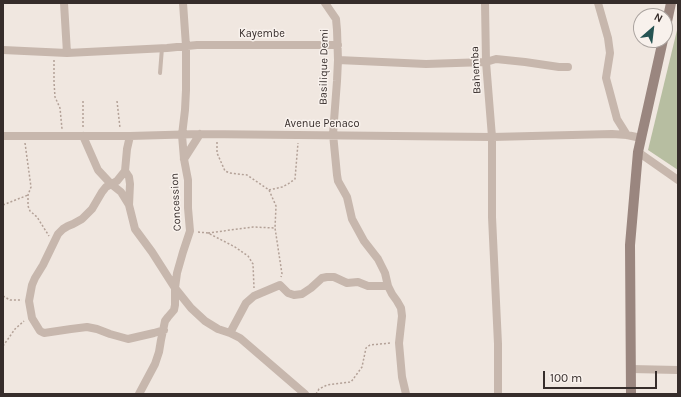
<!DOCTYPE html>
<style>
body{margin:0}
#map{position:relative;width:681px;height:397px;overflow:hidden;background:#f0e7e0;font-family:Karla,sans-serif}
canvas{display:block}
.frame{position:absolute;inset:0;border:4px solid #362d2b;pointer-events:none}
.north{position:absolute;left:633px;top:8px;width:40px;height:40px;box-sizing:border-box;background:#f8f1ec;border:1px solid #aaa39f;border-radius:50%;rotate:28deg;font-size:11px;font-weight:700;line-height:16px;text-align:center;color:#362d2b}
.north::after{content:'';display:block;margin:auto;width:14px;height:18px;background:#255352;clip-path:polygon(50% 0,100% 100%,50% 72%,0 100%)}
.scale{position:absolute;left:543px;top:371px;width:114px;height:18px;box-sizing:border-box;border:2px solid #362d2b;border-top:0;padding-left:5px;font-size:12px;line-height:14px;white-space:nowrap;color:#362d2b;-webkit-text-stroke:3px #f8f1ec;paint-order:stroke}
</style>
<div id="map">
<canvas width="681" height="397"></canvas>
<div class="frame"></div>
<div class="north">N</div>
<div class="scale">100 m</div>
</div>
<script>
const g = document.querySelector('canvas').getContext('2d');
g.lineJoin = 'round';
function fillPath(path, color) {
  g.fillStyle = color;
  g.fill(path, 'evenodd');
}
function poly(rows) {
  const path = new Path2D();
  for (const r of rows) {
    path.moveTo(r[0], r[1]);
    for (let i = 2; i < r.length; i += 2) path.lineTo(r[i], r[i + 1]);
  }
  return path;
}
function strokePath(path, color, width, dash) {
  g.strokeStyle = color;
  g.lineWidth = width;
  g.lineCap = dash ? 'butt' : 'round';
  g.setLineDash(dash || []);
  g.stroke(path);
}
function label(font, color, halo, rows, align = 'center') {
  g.font = font + ' Karla,sans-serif';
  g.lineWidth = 3;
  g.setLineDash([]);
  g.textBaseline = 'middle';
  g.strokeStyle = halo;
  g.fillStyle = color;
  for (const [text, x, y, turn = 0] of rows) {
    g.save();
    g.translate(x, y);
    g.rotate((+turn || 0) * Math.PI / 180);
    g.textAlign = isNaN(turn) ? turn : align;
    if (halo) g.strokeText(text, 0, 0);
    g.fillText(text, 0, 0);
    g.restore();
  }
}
fillPath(poly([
 [678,26,678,170,648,150]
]), '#b7bea1');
strokePath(poly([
 [54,60,54,82,55,97,60,108,62,129],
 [83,101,83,129],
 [117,101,120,128],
 [217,142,217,153,225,171,230,173,247,175,269,190,276,206,275,228],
 [25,143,31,187,28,195,28,206,30,211,37,217,49,236],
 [269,190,282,187,288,184,295,179,298,143],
 [3,205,28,195],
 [198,232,208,233,235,247,248,256,253,264,254,288],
 [208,233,253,227,275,228,282,274,281,277],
 [3,296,10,300,22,300],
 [3,346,15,329,24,321],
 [316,394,319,389,327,385,351,382,362,367,366,348,370,345,391,343]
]), '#b3a197', 1.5, [2, 2]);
strokePath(poly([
 [160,73,162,48]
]), '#c7b7ad', 4);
strokePath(poly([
 [64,3,67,53],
 [183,3,186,46,186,90,185,110,182,135,184,159,188,180,188,208,190,231,183,252,177,273,175,288,191,308,205,321,218,329,230,333,240,338,305,394],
 [325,3,336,19,337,30,338,60,337,81,333,134,337,175,338,181,347,197,352,219,364,241,378,259,385,273,388,286,392,294,397,301,401,308,402,316,399,343,402,377,406,394],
 [485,3,486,62,492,137,492,217,498,344,498,394],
 [598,3,608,38,610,53,606,78,609,89,617,119,627,135],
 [3,50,67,53,167,48,197,45,338,45],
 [338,60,426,64,486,62,496,59,525,62,559,67,568,67],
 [3,136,130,136,200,134,492,137,612,134,627,135,641,138],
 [83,136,98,170,111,184,121,192,129,205],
 [130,136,127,149,125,171,129,177,130,184,129,205,135,229,152,252,175,288,175,305,174,310,168,317,165,321,161,340,159,352,155,364,139,394],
 [638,152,678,180],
 [184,159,200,134],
 [125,171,117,181,106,187,102,192,92,209,82,219,73,224,68,226,63,229,58,234,43,265,35,278,32,285,29,301,32,318,40,331,44,333,71,329,87,327,97,329,110,334,128,339,154,333,164,330],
 [230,333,246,303,254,296,280,285,288,293,294,295,302,294,311,288,322,278,327,277,334,277,347,283,358,282,368,286,388,286],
 [631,369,678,370]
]), '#c7b7ad', 8);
strokePath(poly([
 [665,31,671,3],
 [631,394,630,245,638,152,663,40]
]), '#9a867f', 10);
label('11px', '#362d2b', '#f8f1ec', [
 ["Kayembe",262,34],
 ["Basilique Demi",324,67,-89],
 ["Bahemba",476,70,-93],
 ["Avenue Penaco",322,124],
 ["Concession",176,202,-93]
]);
</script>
